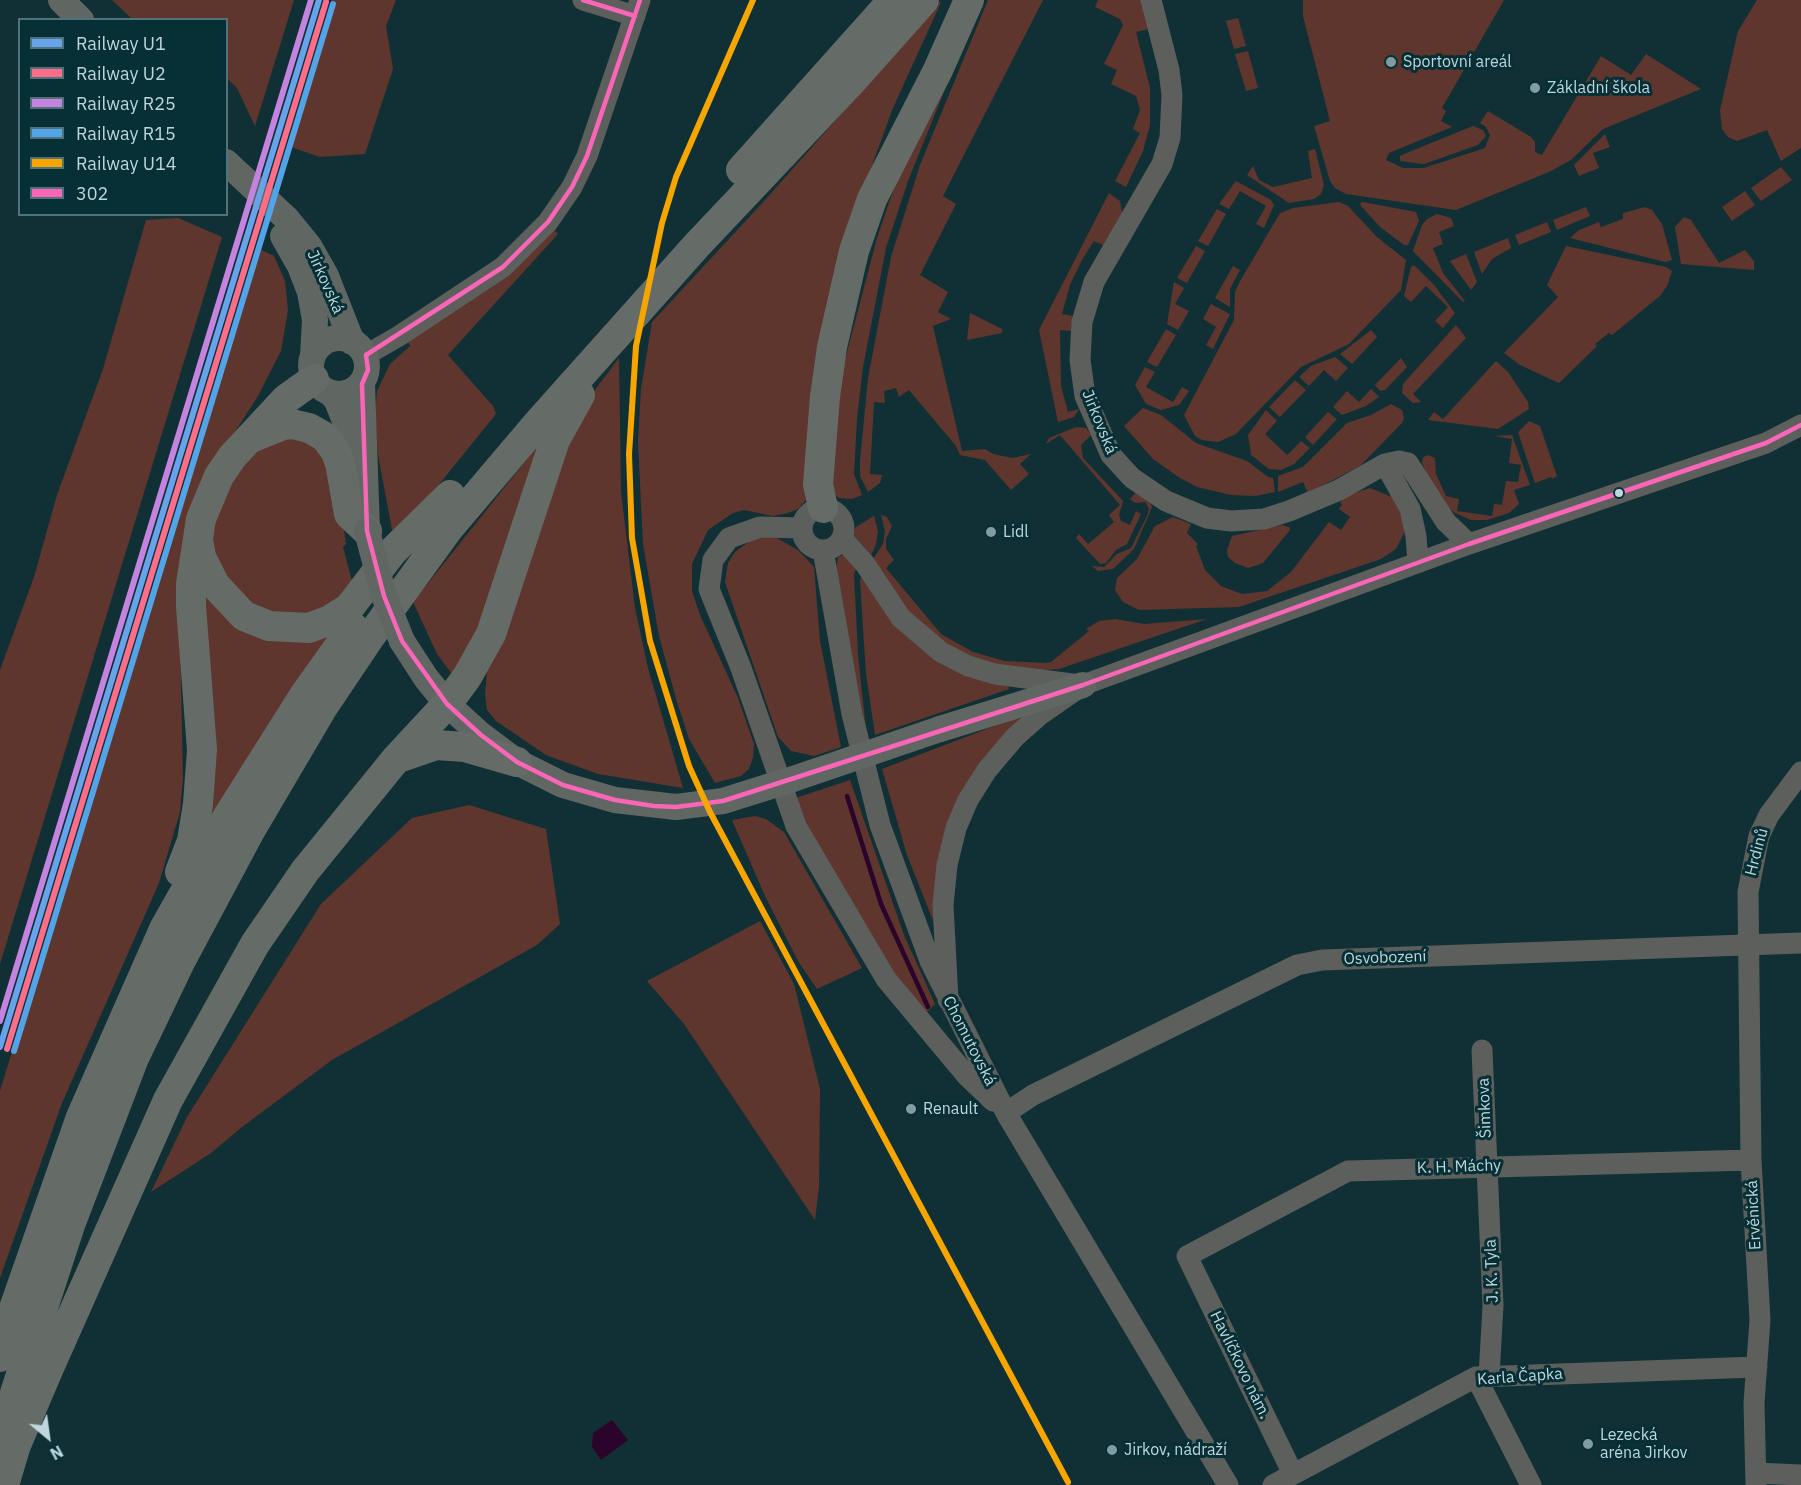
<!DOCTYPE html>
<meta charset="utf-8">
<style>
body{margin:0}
#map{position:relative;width:1801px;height:1485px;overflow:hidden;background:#113035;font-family:"IBM Plex Sans",sans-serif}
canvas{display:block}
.legend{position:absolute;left:18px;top:18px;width:210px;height:198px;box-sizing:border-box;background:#072f36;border:2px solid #507278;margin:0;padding:8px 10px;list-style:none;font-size:18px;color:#bed6dc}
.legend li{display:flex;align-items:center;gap:12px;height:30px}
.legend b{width:30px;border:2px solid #507278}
.north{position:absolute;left:18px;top:1407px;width:60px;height:60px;-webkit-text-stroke:4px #072f36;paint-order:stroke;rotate:151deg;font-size:16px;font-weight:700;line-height:24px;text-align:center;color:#bed6dc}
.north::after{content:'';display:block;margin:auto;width:21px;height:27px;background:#bed6dc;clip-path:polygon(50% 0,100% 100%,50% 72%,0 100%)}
</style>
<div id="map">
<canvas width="1801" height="1485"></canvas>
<ul class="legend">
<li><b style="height:8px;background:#66a3eb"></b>Railway U1</li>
<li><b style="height:8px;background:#fb6d88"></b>Railway U2</li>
<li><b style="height:8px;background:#c483df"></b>Railway R25</li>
<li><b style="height:8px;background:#53a3e8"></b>Railway R15</li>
<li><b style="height:8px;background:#f7a600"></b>Railway U14</li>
<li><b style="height:8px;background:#fa66b7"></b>302</li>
</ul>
<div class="north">N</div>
</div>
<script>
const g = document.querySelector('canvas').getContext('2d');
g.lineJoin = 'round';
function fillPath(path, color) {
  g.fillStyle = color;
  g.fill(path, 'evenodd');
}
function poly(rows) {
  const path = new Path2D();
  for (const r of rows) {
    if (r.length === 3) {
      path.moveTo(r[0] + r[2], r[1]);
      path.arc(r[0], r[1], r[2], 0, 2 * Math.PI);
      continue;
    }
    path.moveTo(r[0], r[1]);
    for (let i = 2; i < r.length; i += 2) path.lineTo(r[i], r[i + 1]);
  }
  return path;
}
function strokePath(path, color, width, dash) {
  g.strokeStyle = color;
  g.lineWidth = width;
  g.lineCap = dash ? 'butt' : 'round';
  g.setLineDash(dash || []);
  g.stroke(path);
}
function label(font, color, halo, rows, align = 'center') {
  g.font = font + ' "IBM Plex Sans",sans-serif';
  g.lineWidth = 6;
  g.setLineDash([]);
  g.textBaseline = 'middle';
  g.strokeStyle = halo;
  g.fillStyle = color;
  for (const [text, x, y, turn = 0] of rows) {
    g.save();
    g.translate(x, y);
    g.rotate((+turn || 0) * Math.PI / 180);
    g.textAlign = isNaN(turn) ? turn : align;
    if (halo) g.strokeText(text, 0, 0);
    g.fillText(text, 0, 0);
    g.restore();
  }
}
fillPath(poly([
 [112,0,294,0,255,126,237,88,227,78,226,20,132,19],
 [332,0,396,0,386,26,393,69,365,154,320,157,288,146],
 [942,0,893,108,870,171,810,495,798,509,788,513,773,516,744,510,733,513,708,530,692,564,692,591,700,615,738,698,754,744,753,758,749,769,741,776,715,783,689,739,677,702,659,636,643,544,638,443,641,389,652,322,766,199],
 [981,0,908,181,886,248,863,367,857,418,854,474,862,495,852,499,839,498,833,494,827,446,841,375,877,238,899,173],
 [988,0,1043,0,943,196,956,204,920,275,948,292,938,312,951,319,933,326,962,451,985,449,993,454,1012,458,1031,454,1020,464,1029,474,1011,490,985,460,960,455,956,446,909,390,899,397,896,388,884,391,885,403,874,402,870,474,882,475,880,483,868,492,860,476,860,461,868,378,891,257,920,165],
 [1098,0,1141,0,1149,29,1136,32,1150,88,1150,125,1143,151,1126,187,1115,181,1140,133,1133,129,1140,110,1136,96,1111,84,1117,70,1104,64,1123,25,1120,19,1095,7],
 [1303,0,1504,0,1442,108,1446,111,1441,121,1452,127,1389,153,1386,160,1403,168,1424,168,1485,148,1490,135,1486,127,1480,123,1488,111,1531,137,1535,142,1535,152,1542,155,1601,56,1631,75,1646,54,1701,89,1603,129,1571,160,1549,172,1456,210,1346,194,1335,188,1330,181,1314,126,1330,121,1303,16],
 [1757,0,1801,0,1801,148,1781,161,1767,130,1737,141,1728,137,1722,129,1720,110,1738,31],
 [1238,18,1246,46,1234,49,1226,21],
 [1248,51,1258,88,1246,91,1235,54],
 [1473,126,1483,130,1486,136,1478,145,1424,164,1400,161,1400,156,1404,154],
 [1605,134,1610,147,1593,153,1599,168,1579,176,1574,165],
 [1315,149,1324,185,1321,194,1314,199,1289,203,1247,175,1253,166,1259,180,1273,187,1312,178,1308,151],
 [1781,167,1792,180,1761,201,1751,188],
 [1236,181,1271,200,1274,205,1264,228,1256,224,1266,206,1240,191,1229,209,1219,204],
 [1745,191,1755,205,1732,221,1722,207],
 [1109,193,1120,201,1123,215,1105,246,1094,241,1082,260,1070,285,1062,314,1073,316,1071,331,1060,330,1061,386,1068,412,1079,409,1074,417,1058,422,1039,330],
 [1339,202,1348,206,1377,237,1406,260,1401,290,1349,344,1301,367,1236,434,1218,442,1202,440,1195,436,1184,415,1234,320,1235,292,1239,283,1280,213,1293,208],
 [1363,202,1416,212,1419,221,1408,245,1404,245,1380,227,1361,206,1360,203],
 [1586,207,1590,216,1557,230,1553,220],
 [1645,207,1652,210,1662,224,1672,260,1665,262,1570,238,1579,230,1599,222,1601,227,1623,219,1623,213],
 [1217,209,1226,214,1208,246,1198,241],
 [1437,214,1451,218,1454,226,1439,232,1443,244,1433,248,1443,273,1465,301,1463,302,1413,251,1422,225,1427,219],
 [1684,217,1691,220,1719,263,1745,250,1754,261,1754,270,1681,264,1675,227],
 [178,218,222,237,0,964,0,670,34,577,57,495,103,369,146,220],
 [1547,222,1551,232,1519,245,1515,235],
 [553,229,558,234,448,355,493,406,496,414,394,540,378,455,375,417,377,391,390,364,410,346,408,342],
 [1508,238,1511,248,1492,259,1482,274,1474,252],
 [1196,246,1205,251,1187,283,1177,278],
 [1566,246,1666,267,1672,271,1667,286,1660,296,1612,335,1609,333,1595,344,1597,346,1559,383,1520,365,1504,353,1558,297,1547,285],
 [257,248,274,256,285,281,288,310,281,351,258,396,202,483,179,592,183,777,180,812,159,883,62,1103,0,1278,0,1091],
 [1466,254,1477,282,1471,290,1450,261],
 [1414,265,1434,285,1455,313,1443,328,1435,321,1448,307,1426,286,1411,302,1404,296,1411,267],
 [1233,266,1240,270,1230,289,1230,307,1215,298],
 [1174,282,1184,288,1175,304,1189,311,1178,330,1167,324],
 [1211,304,1230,314,1213,349,1206,345,1216,327,1203,319],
 [970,313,1002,329,1002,333,967,340],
 [1456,325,1466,338,1413,394,1421,402,1413,403,1402,393,1403,384],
 [1166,329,1176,335,1157,367,1147,362],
 [1371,330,1377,337,1352,364,1340,354],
 [1335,357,1348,368,1336,381,1324,370,1309,386,1299,377,1311,366],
 [619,358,621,492,635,608,648,668,683,788,598,774,546,755,496,721,487,710,485,694,487,671,580,410],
 [1401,358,1407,367,1385,390,1380,391,1375,385],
 [1496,361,1508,372,1528,402,1529,409,1498,429,1428,420,1434,412,1443,419],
 [1145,367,1155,372,1146,387,1173,402,1182,387,1189,391,1179,405,1161,410,1146,404,1135,385],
 [1295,380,1306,390,1280,417,1269,407],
 [1371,389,1379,397,1366,406,1342,415,1333,407,1347,391,1359,402],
 [1391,404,1402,410,1404,418,1402,423,1360,466,1308,493,1303,482,1278,492,1278,476,1303,467,1347,423,1371,415],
 [1143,408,1161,415,1196,443,1247,461,1268,477,1273,478,1275,492,1255,496,1231,495,1197,487,1180,478,1153,459,1124,426],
 [1266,410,1277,421,1265,434,1287,455,1301,441,1310,448,1294,464,1281,470,1269,469,1251,455,1248,435],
 [1328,412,1337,419,1313,445,1305,437],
 [1529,421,1540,426,1557,476,1552,479,1551,477,1535,483,1518,432],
 [1076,427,1086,428,1091,435,1081,445,1083,458,1123,501,1119,515,1121,521,1130,525,1136,511,1141,514,1127,544,1116,550,1106,563,1100,564,1076,538,1079,534,1088,544,1114,522,1109,515,1120,505,1060,435,1046,444,1049,438],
 [296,434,326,456,344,530,346,544,343,547,354,589,308,619,249,609,238,600,209,541,223,489,265,443],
 [1512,435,1530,485,1514,490,1519,504,1509,513,1487,520,1471,520,1455,513,1444,504,1428,477,1422,463,1423,457,1428,455,1435,458,1436,474,1446,496,1459,499,1457,511,1492,516,1494,504,1502,505,1506,481,1518,482,1521,465,1509,463,1512,439,1494,436],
 [544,438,490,609,452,674,437,654,413,602],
 [1370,488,1392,497,1405,522,1404,533,1396,549,1381,559,1239,607,1139,610,1123,602,1115,590,1117,578,1137,559,1155,526,1173,517,1191,524,1187,533,1198,544,1196,546,1205,570,1221,586,1242,594,1267,591,1291,572,1329,522,1341,530,1350,517,1339,509,1342,505,1340,502,1348,495],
 [1137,491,1149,500,1152,507,1134,549,1113,569,1098,571,1092,566,1104,567,1117,554,1131,548,1147,516,1149,509,1145,502,1135,503,1130,499],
 [881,515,887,517,892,526,886,539,886,549,894,560,886,568,941,634,973,652,1005,661,1045,663,1051,662,1089,631,1086,629,1099,621,1115,619,1144,624,1207,619,1059,669,1029,671,999,668,949,648,906,614,871,562,883,544,885,531],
 [874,516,878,531,876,544,871,555,853,534,856,527],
 [1282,525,1289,527,1290,530,1263,563,1248,568,1235,563,1228,557,1227,550,1232,536],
 [766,536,775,537,798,550,814,567,820,641,841,747,814,756,791,751,778,737,725,582,728,563,735,552,753,539],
 [845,554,856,569,854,574,858,655,867,738,836,570,838,557],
 [863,572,886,612,1008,685,1009,689,875,735,866,674,860,580],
 [199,587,330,634,204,833],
 [1018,717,1020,722,995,746,934,923,907,855,882,769],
 [850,780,904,935,935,1004,928,1011,924,1012,881,959,797,807,796,798],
 [469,805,546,829,560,924,537,945,332,1060,242,1127,211,1153,151,1192,187,1117,321,904,412,818],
 [755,816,766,819,784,832,862,968,817,989,798,961,765,896,732,820],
 [760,921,794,984,820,1089,819,1187,815,1220,684,1024,647,981]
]), '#5f362d');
fillPath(poly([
 [612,1420,628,1440,601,1460,592,1447,593,1433]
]), '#2a042a');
strokePath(poly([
 [847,796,881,904,928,1007]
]), '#2a042a', 4.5);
strokePath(poly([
 [583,0,635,16],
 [1151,0,1169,70,1172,95,1170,138,1162,164,1094,282,1082,322,1080,360,1085,396,1111,455,1132,478,1166,501,1207,518,1231,521,1264,519,1289,511,1339,490,1385,464,1399,461,1408,463,1446,522,1469,544],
 [366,355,399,336,503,267,548,222,572,187,587,156,640,0],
 [1385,464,1410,509,1416,536,1418,563],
 [823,529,21],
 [802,528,760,527,729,538,713,560,709,589,741,668,796,826,886,979,967,1076,993,1101],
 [842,538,865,564,901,618,941,652,968,666,995,674,1080,685],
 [823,550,852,714,880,825,930,961,1006,1113,1228,1485],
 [948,1000,943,905,947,865,956,828,968,800,987,770,1015,737,1041,714,1083,685,1469,544,1766,443,1801,425],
 [1482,1050,1493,1306,1489,1376],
 [1006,1113,1033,1095,1297,965,1322,960,1801,943],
 [1476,1377,1531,1485],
 [1756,1473,1801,1475],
 [1293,1474,1187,1256,1348,1171,1751,1160],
 [1273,1485,1476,1377,1757,1367],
 [1756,1485,1754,1403,1760,1320,1751,1160,1748,892,1759,836,1769,815,1801,772]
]), '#5c5f5b', 21);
strokePath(poly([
 [61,0,81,20],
 [226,162,287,219,309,246,326,276,352,342],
 [283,236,300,266,310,292,315,320,313,356],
 [339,366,28],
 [362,384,367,531],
 [331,393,337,401,347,426,353,452],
 [402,641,426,678,447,704,481,735,517,762,563,785,615,800,676,807,723,801,790,780],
 [940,729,1083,685]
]), '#606763', 26);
strokePath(poly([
 [741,170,893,0],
 [253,437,283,425,292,424,309,428,325,437,336,452,340,463,349,514,367,531],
 [823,508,818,484,825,397,832,347,854,251,872,199,938,70,969,0],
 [199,545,201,557,215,585,244,616,269,626,309,628,330,620,349,608,392,552,450,495],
 [398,758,436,745,465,747,517,762],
 [180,872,192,841,198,804,202,750,191,606,191,584,201,519,219,476,232,457,286,399,314,379],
 [0,1357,11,1317,81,1117,164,929,228,816,305,694,353,627],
 [0,1460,15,1393,70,1225,134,1058,180,962,250,831,323,707,370,637,449,528,538,423,697,245,851,82,924,0],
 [4,1485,16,1445,48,1370,168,1100,255,944,305,871,396,759,447,704,467,677,491,634,555,440,580,395]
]), '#656c67', 30);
strokePath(poly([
 [1068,1482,1069,1485]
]), '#586363', 4.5, [8, 8]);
strokePath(poly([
 [367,531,384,596,402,641],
 [790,780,940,729]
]), '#606763', 26);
strokePath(poly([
 [583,0,635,16],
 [640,0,587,156,572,187,548,222,503,267,366,355,368,370,362,384,367,531,384,596,402,641,447,704,481,735,517,762,563,785,615,800,654,806,676,807,723,801,1083,685,1469,544,1766,443,1801,425]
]), '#fa66b7', 4.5);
strokePath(poly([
 [0,1047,319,0]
]), '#66a3eb', 6);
strokePath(poly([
 [7,1049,326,2]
]), '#fb6d88', 6);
strokePath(poly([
 [0,1021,311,0]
]), '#c483df', 6);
strokePath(poly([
 [14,1051,333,4]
]), '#53a3e8', 6);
strokePath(poly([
 [753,0,676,177,662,223,636,346,629,454,632,538,650,641,689,766,710,812,1068,1482]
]), '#f7a600', 6);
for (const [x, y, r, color] of [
 [1391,62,6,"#819ca2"],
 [1535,88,6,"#819ca2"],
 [1619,493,5,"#bed6dc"],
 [991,532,6,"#819ca2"],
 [911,1109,6,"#819ca2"],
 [1588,1444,6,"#819ca2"],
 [1112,1450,6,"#819ca2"]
]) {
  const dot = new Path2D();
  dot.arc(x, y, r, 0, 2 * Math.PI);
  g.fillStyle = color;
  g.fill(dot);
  strokePath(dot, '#072f36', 2);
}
label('16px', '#bed6dc', '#072f36', [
 ["Sportovní areál",1403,62],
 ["Základní škola",1547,88],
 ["Lidl",1003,532],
 ["Renault",923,1109],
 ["Lezecká",1600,1435],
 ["aréna Jirkov",1600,1453],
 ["Jirkov, nádraží",1124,1450]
], 'left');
label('16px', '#bed6dc', '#072f36', [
 ["Jirkovská",325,282,66],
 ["Jirkovská",1099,422,68],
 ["Hrdinů",1757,852,-75],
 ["Osvobození",1385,958,-2],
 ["Chomutovská",969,1041,63],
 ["Šimkova",1485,1108,-92],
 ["K. H. Máchy",1459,1167,-2],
 ["Ervěnická",1754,1215,-93],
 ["J. K. Tyla",1492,1271,-92],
 ["Havlíčkovo nám.",1240,1365,64],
 ["Karla Čapka",1520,1377,-4]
]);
</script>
